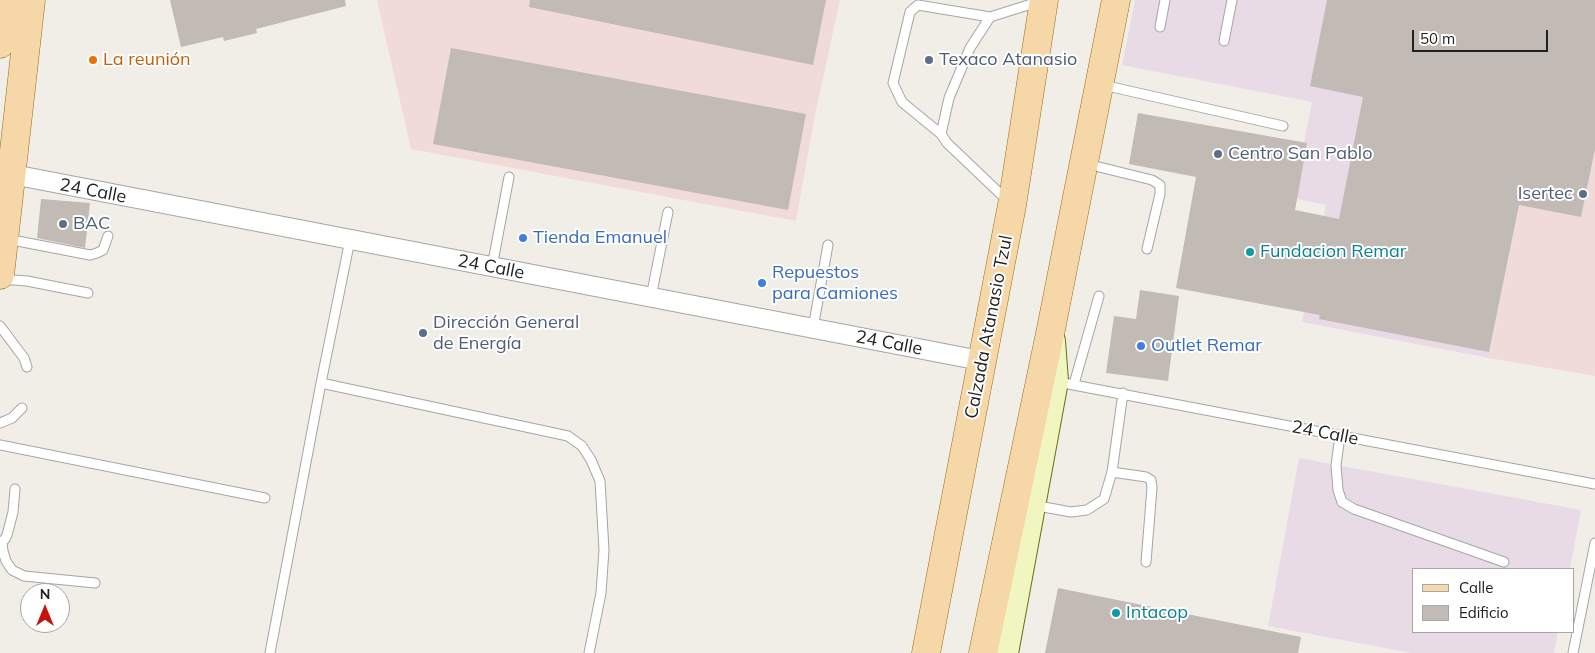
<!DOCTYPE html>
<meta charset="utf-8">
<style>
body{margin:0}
#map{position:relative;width:1595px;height:653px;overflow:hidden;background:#f1eee8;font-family:Mulish,sans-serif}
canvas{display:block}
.legend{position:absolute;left:1412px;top:568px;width:162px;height:65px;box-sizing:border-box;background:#fff;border:1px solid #a6a6a6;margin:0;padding:6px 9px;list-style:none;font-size:15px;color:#212121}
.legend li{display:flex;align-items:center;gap:10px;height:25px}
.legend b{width:25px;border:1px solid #a6a6a6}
.north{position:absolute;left:20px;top:583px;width:50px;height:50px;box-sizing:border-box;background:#fff;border:1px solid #a6a6a6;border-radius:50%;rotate:0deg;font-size:14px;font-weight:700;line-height:20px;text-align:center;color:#212121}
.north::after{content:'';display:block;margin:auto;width:18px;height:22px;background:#c4140e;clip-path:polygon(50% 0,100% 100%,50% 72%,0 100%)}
.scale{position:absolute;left:1412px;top:30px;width:136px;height:22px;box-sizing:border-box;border:2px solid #212121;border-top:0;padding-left:6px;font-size:15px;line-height:18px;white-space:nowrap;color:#212121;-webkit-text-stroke:4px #fff;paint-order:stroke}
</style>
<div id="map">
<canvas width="1595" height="653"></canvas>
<ul class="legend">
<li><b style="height:6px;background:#f6d7a8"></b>Calle</li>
<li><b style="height:14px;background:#c1bab5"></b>Edificio</li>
</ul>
<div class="north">N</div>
<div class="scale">50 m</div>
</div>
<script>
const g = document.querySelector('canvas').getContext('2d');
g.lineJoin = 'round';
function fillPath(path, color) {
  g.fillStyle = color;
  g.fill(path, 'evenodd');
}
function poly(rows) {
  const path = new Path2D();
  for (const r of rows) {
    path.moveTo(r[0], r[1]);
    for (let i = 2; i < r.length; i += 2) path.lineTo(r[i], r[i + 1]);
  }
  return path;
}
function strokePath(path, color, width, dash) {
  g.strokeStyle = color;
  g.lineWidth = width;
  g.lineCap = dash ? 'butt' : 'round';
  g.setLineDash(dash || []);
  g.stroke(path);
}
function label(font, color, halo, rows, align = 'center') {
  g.font = font + ' Mulish,sans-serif';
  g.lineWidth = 4;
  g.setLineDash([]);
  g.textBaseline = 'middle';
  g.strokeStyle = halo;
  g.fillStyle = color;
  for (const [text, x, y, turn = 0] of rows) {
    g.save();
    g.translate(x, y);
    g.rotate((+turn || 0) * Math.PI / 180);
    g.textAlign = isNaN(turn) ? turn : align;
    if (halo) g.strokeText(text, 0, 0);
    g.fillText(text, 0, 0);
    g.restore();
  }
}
fillPath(poly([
 [377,0,840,0,815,115,796,221,411,149],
 [1560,0,1595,0,1595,376,1489,358]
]), '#f0dbd9');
fillPath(poly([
 [1135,0,1560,0,1489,358,1302,322,1326,205,1293,198,1312,102,1122,65],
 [1299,458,1581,510,1570,569,1414,569,1414,632,1558,632,1554,653,1411,653,1268,626]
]), '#e9dbe6');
fillPath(poly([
 [170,0,345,0,346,6,256,29,257,33,224,41,223,37,181,47],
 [530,0,826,0,813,65,529,7],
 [1327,0,1595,0,1595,149,1581,217,1519,205,1489,352,1319,319,1320,315,1176,288,1196,177,1129,164,1138,113,1307,143,1295,210,1339,219,1363,97,1310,86],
 [451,48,806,114,788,210,433,144],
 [41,199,90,203,85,248,37,238],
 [1140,290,1179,296,1168,381,1106,373,1114,316,1136,319],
 [1058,588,1301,637,1298,653,1045,653]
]), '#c1bab5');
const lane = poly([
 [1160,27,1165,0],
 [1224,41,1232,0],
 [1103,85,1283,126],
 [941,134,949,98,970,48,990,17],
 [1087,164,1152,180,1160,185,1160,194,1147,249],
 [1009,202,947,143,941,134,902,102,893,83,910,12,918,5,990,17,1041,1],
 [7,239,90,255,97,253,103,250,108,236],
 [492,267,509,177],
 [0,279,27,281,88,293],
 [651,297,668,212],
 [0,326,24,358,27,367],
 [813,328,828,245],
 [1058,382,1595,484],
 [321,383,568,436,582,446,591,460,600,481,604,550,601,593,589,653],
 [1074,384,1099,296],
 [0,423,12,418,22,408],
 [1340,436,1336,465,1338,490,1342,502,1354,509,1504,562],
 [0,445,265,498],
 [1112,472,1146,477,1151,480,1152,488,1146,562],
 [1033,505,1071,512,1087,510,1104,499,1112,472,1123,393],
 [0,541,2,542,5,539,7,535,13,512,15,489],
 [2,542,3,551,6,561,12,570,24,576,95,583],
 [270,653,321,383,350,240],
 [1573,653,1595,543]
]);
const street = poly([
 [0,172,983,361]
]);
const secondary = poly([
 [1005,653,1055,381,1052,341]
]);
const primary = poly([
 [0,44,5,0],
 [0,275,31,0],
 [926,653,1012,205,1044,0],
 [983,653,1051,329,1116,0]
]);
strokePath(lane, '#a5a5a5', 11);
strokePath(street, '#a5a5a5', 21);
strokePath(secondary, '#64730d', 28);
strokePath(primary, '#936b0a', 29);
strokePath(lane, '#fff', 9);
strokePath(street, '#fff', 19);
strokePath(secondary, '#f1f6c1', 26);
strokePath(primary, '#f6d7a8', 28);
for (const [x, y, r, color] of [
 [93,60,5,"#e8710a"],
 [929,60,5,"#5c6f8a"],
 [1218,154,5,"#5c6f8a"],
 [1583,194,5,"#5c6f8a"],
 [63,224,5,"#5c6f8a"],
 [523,238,5,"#3f7fe0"],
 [1250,252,5,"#0f9aa8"],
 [762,283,5,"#3f7fe0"],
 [423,333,5,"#5c6f8a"],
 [1141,346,5,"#3f7fe0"],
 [1116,613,5,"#0f9aa8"]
]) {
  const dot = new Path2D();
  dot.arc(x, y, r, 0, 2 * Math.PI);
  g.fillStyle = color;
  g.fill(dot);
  strokePath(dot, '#fff', 2);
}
label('18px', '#c56008', '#fff', [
 ["La reunión",103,60]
], 'left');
label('18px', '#4e5e75', '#fff', [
 ["Texaco Atanasio",939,60],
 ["Centro San Pablo",1228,154],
 ["Isertec",1573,194,"right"],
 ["BAC",73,224],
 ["Dirección General",433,323],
 ["de Energía",433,344]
], 'left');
label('18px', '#212121', '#fff', [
 ["24 Calle",93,191,11],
 ["24 Calle",491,267,11],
 ["Calzada Atanasio Tzul",989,327,-79],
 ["24 Calle",889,343,11],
 ["24 Calle",1325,433,11]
]);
label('18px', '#366cbe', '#fff', [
 ["Tienda Emanuel",533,238],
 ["Repuestos",772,273],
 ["para Camiones",772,294],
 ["Outlet Remar",1151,346]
], 'left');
label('18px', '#0d838f', '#fff', [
 ["Fundacion Remar",1260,252],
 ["Intacop",1126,613]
], 'left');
</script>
